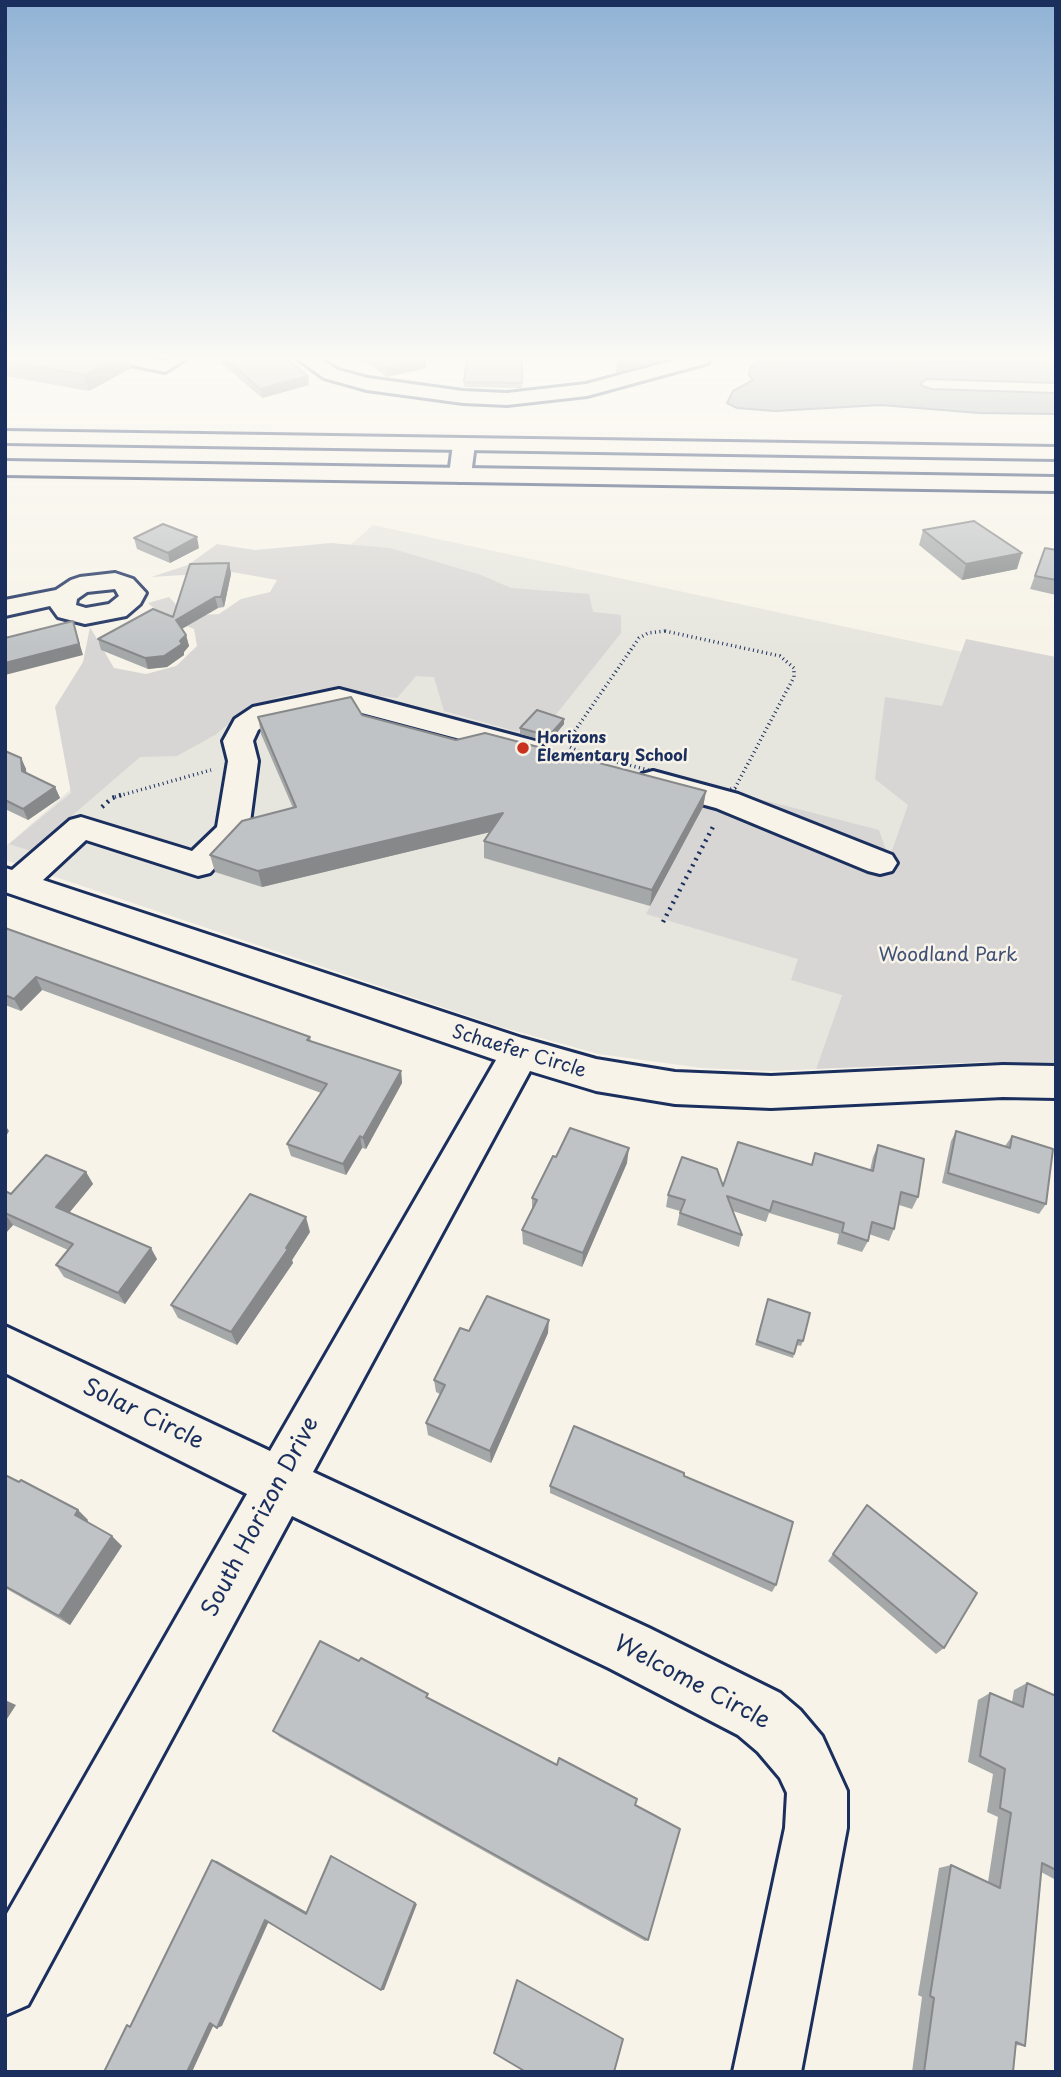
<!DOCTYPE html>
<style>
body{margin:0}
#map{position:relative;width:1061px;height:2077px;overflow:hidden;background:#f7f3e8;font-family:"Playpen Sans",sans-serif}
canvas{display:block}
.frame{position:absolute;inset:0;border:7px solid #1b2f5e;pointer-events:none}
</style>
<div id="map">
<canvas width="1061" height="2077"></canvas>
<div class="frame"></div>
</div>
<script>
const g = document.querySelector('canvas').getContext('2d');
g.lineJoin = 'round';
function fillPath(path, color) {
  g.fillStyle = color;
  g.fill(path, 'evenodd');
}
function poly(rows) {
  const path = new Path2D();
  for (const r of rows) {
    path.moveTo(r[0], r[1]);
    for (let i = 2; i < r.length; i += 2) path.lineTo(r[i], r[i + 1]);
  }
  return path;
}
function strokePath(path, color, width, dash) {
  g.strokeStyle = color;
  g.lineWidth = width;
  g.lineCap = dash ? 'butt' : 'round';
  g.setLineDash(dash || []);
  g.stroke(path);
}
function label(font, color, halo, rows, align = 'center') {
  g.font = font + ' "Playpen Sans",sans-serif';
  g.lineWidth = 5;
  g.setLineDash([]);
  g.textBaseline = 'middle';
  g.strokeStyle = halo;
  g.fillStyle = color;
  for (const [text, x, y, turn = 0] of rows) {
    g.save();
    g.translate(x, y);
    g.rotate((+turn || 0) * Math.PI / 180);
    g.textAlign = isNaN(turn) ? turn : align;
    if (halo) g.strokeText(text, 0, 0);
    g.fillText(text, 0, 0);
    g.restore();
  }
}
fillPath(poly([
 [373,525,962,652,816,1069,772,1071,702,1068,599,1054,501,1027,5,860,5,847]
]), '#e6e5de');
fillPath(poly([
 [331,543,390,548,481,575,511,588,589,594,593,612,621,615,621,633,554,717,535,717,518,732,444,711,434,677,416,676,397,698,322,689,278,697,243,712,215,735,177,756,140,757,31,851,9,844,71,793,55,707,83,662,90,627,114,668,146,674,176,666,197,646,194,629,161,615,148,603,169,597,187,616,219,614,241,599,270,592,277,580,232,572,151,577,188,565,217,544,255,550],
 [966,639,1056,657,1056,1064,987,1062,816,1069,842,995,791,980,798,959,646,914,715,784,740,794,879,830,889,859,908,805,875,779,885,697,942,706]
]), '#d7d6d4');
const water = poly([
 [760,359,953,362,1056,359,1056,383,926,379,921,383,922,386,932,389,1056,393,1056,414,979,413,881,405,775,411,737,408,727,403,733,391,753,380,749,375,750,368,760,359]
]);
fillPath(water, '#acb0b9');
strokePath(water, '#727c95', 2);
const minor = poly([
 [120,359,162,360,186,359,165,372,122,363,120,359],
 [298,359,320,359,338,370,368,378,463,391,507,393,586,384,679,359,710,359,708,363,587,396,507,405,463,403,367,390,324,378,298,359],
 [464,438,471,440,475,444,471,475,468,480,460,482,452,480,449,475,453,444,457,440,464,438],
 [115,573,133,579,146,593,140,604,126,616,85,624,58,617,50,606,5,616,5,600,56,590,71,580,80,577,115,573],
 [115,589,119,596,109,604,86,608,76,605,77,599,87,592,115,589],
 [339,689,539,742,543,748,539,754,528,757,339,707,272,720,258,730,253,741,258,761,249,830,210,873,198,876,86,840,43,880,522,1038,596,1059,675,1072,771,1076,1003,1065,1056,1066,1056,1098,1003,1097,771,1108,675,1104,596,1091,530,1071,313,1472,649,1628,780,1693,800,1710,822,1736,847,1791,847,1828,801,2072,733,2072,785,1828,787,1793,780,1778,758,1752,738,1735,609,1668,292,1516,28,2005,5,2015,5,1917,247,1494,5,1373,5,1326,270,1451,496,1060,5,892,5,868,12,870,70,820,81,817,192,851,217,827,228,761,223,741,235,719,253,707,339,689],
 [653,771,738,794,892,855,897,863,892,871,880,874,868,871,716,808,642,788,638,781,642,774,653,771]
]);
const highway = poly([
 [5,431,1056,447,1056,459,5,443,5,431],
 [5,461,1056,477,1056,491,5,475,5,461]
]);
strokePath(minor, '#1b2f5e', 6);
strokePath(highway, '#1b2f5e', 6);
strokePath(poly([
 [665,631,780,656,794,668,794,677,735,788,727,790,710,786,582,753,570,747,572,735,639,638,648,633,665,631],
 [115,797,211,770]
]), '#1b2f5e', 3.5, [1, 3.5]);
strokePath(poly([
 [102,807,112,798,121,795],
 [663,922,715,823]
]), '#1b2f5e', 4.5, [2, 5]);
fillPath(minor, '#f7f3e8');
fillPath(highway, '#f7f3e8');
fillPath(poly([
 [5,359,131,368,89,391,5,376],
 [221,359,287,359,309,385,262,398,222,364],
 [362,359,426,359,426,368,387,377],
 [522,359,522,388,464,387,464,382],
 [923,530,1017,569,962,580,919,545],
 [134,538,199,548,170,563,137,549],
 [1045,548,1056,550,1056,595,1030,589],
 [229,563,231,574,224,607,218,608,182,629,186,635,189,646,184,652,184,655,167,667,148,669,101,650,98,639,173,617],
 [362,715,456,740,706,791,703,807,650,906,484,858,484,841,489,832,262,887,215,872,210,855,293,808,261,734,258,717],
 [564,719,564,724,549,742,520,734,520,728],
 [5,751,21,758,26,769,26,773,55,787,60,798,28,820,5,809],
 [5,928,310,1037,311,1041,401,1071,402,1083,366,1149,362,1148,346,1175,291,1156,287,1144,321,1093,42,990,21,1011,5,1005],
 [956,1131,1005,1146,1012,1136,1046,1204,1039,1214,942,1183,951,1141],
 [878,1145,918,1197,912,1209,899,1205,894,1229,889,1241,869,1234,868,1241,862,1252,837,1244,839,1234,769,1213,766,1222,733,1211,742,1235,739,1247,677,1225,680,1211,666,1207,668,1195,723,1186,811,1165,815,1153,870,1170,873,1157],
 [627,1163,582,1267,523,1244,522,1230,532,1209,532,1198],
 [86,1172,93,1184,69,1213,157,1259,125,1304,64,1277,56,1265,68,1250,13,1225,5,1234,5,1191,11,1194],
 [310,1232,292,1260,293,1263,237,1345,178,1318,171,1305],
 [768,1299,803,1341,801,1346,797,1345,793,1358,755,1345],
 [469,1331,548,1333,491,1463,428,1435,426,1423,440,1394,436,1392,434,1380],
 [5,1475,78,1510,88,1520,87,1522,122,1546,70,1625,5,1588],
 [550,1486,776,1585,772,1592,550,1493],
 [867,1505,944,1648,936,1654,828,1561],
 [1027,1683,1056,1696,1056,1880,1041,1872,1025,2046,1015,2045,1013,2072,912,2072,922,1997,918,1995,939,1868,951,1865,988,1882,998,1817,987,1812,993,1774,968,1762,978,1700,990,1693,1012,1702,1014,1690],
 [430,1699,635,1805,648,1940,645,1941,280,1737,273,1731]
]), '#a5a8a9');
fillPath(poly([
 [114,359,129,359,131,368,89,391,84,375],
 [422,359,426,359,426,368,387,377,386,367],
 [633,359,668,359,616,373,617,363],
 [308,376,309,385,262,398,260,389],
 [197,537,199,548,170,563,168,553],
 [1022,553,1017,569,962,580,966,564],
 [229,563,231,574,224,607,221,597],
 [215,597,218,608,178,631,176,620],
 [73,621,83,655,5,675,5,663],
 [186,635,189,646,184,652,184,655,167,667,148,669,145,658,180,641],
 [564,719,564,724,549,742,549,736],
 [21,758,26,769,27,782,22,771],
 [55,787,60,798,28,820,23,809],
 [706,791,703,807,650,906,652,890],
 [503,813,503,829,262,887,258,871],
 [36,977,42,990,21,1011,14,999],
 [401,1071,402,1083,366,1149,363,1138],
 [5,1125,9,1131,5,1138],
 [360,1136,362,1148,346,1175,343,1164],
 [629,1148,627,1163,582,1267,583,1253],
 [86,1172,93,1184,64,1219,56,1207],
 [5,1214,13,1225,5,1234],
 [306,1217,310,1232,292,1260,293,1263,237,1345,231,1332],
 [151,1248,157,1259,125,1304,118,1293],
 [549,1320,548,1333,491,1463,490,1451],
 [78,1510,88,1520,85,1525,75,1515],
 [112,1536,122,1546,70,1625,59,1616],
 [5,1700,16,1705,5,1722],
 [331,1856,417,1904,384,1990,381,1990],
 [212,1860,217,1861,310,1914,306,1914],
 [265,1920,269,1921,222,2026,217,2028],
 [215,2022,192,2072,187,2072,210,2023]
]), '#86888a');
const building = poly([
 [5,359,114,359,84,375,5,361,5,359],
 [226,359,287,359,308,376,260,389,226,359],
 [375,359,422,359,386,367,375,359],
 [467,359,522,359,522,383,464,382,467,359],
 [621,359,633,359,617,363,621,359],
 [974,521,1022,553,966,564,923,530,974,521],
 [163,524,197,537,168,553,134,538,163,524],
 [1045,548,1056,550,1056,580,1035,576,1045,548],
 [229,563,221,597,215,597,176,620,186,635,180,641,182,644,164,656,145,658,98,639,153,609,173,617,190,564,229,563],
 [73,621,79,644,5,663,5,638,73,621],
 [351,697,362,715,456,740,485,733,706,791,652,890,484,841,503,813,258,871,210,855,242,821,296,807,258,717,351,697],
 [537,710,564,719,549,736,520,728,537,710],
 [5,751,21,758,22,771,55,787,23,809,5,800,5,751],
 [5,928,310,1037,307,1040,401,1071,363,1138,360,1136,343,1164,287,1144,327,1084,36,977,14,999,5,995,5,928],
 [570,1128,629,1148,583,1253,522,1230,537,1200,532,1198,553,1156,556,1157,570,1128],
 [956,1131,1010,1148,1012,1136,1053,1149,1046,1204,948,1173,956,1131],
 [738,1142,812,1165,815,1153,873,1171,878,1145,924,1159,918,1197,901,1192,894,1229,872,1222,868,1241,842,1232,844,1223,773,1201,770,1211,727,1196,742,1235,680,1213,685,1200,668,1195,682,1157,717,1169,723,1186,738,1142],
 [46,1155,86,1172,56,1207,151,1248,118,1293,56,1265,73,1244,5,1213,5,1191,11,1194,46,1155],
 [250,1194,306,1217,286,1248,288,1249,231,1332,171,1305,250,1194],
 [487,1296,549,1320,490,1451,426,1423,445,1385,434,1380,460,1328,469,1331,487,1296],
 [768,1299,810,1313,803,1341,798,1340,794,1354,757,1341,768,1299],
 [574,1426,684,1473,684,1476,793,1522,776,1585,550,1486,574,1426],
 [5,1475,19,1482,21,1480,78,1510,75,1515,112,1536,59,1616,5,1586,5,1475],
 [867,1505,977,1593,944,1648,833,1554,867,1505],
 [320,1641,359,1661,361,1658,428,1694,426,1697,557,1765,559,1758,637,1799,635,1805,680,1829,648,1940,273,1731,320,1641],
 [1027,1683,1056,1696,1056,1870,1042,1863,1025,2046,1016,2042,1013,2072,924,2072,934,1998,930,1996,951,1865,1000,1888,1011,1813,1000,1808,1005,1769,980,1756,990,1693,1023,1707,1027,1683],
 [331,1856,415,1903,381,1990,265,1920,217,2028,210,2023,187,2072,104,2072,127,2025,130,2027,212,1860,306,1914,331,1856],
 [517,1980,623,2039,614,2072,526,2072,494,2053,517,1980]
]);
fillPath(building, '#c0c3c5');
strokePath(building, '#86888a', 2);
const sky = g.createLinearGradient(0, 0, 0, 650);
sky.addColorStop(0, '#90b2d5');
sky.addColorStop(0.55, '#fbfaf5');
sky.addColorStop(1, '#fbfaf500');
g.fillStyle = sky;
g.fillRect(0, 0, 1061, 650);
for (const [x, y, r, color] of [
 [523,748,7,"#c8321e"]
]) {
  const dot = new Path2D();
  dot.arc(x, y, r, 0, 2 * Math.PI);
  g.fillStyle = color;
  g.fill(dot);
  strokePath(dot, '#f7f3e8', 2.5);
}
label('bold 16px', '#1b2f5e', '#f7f3e8', [
 ["Horizons",537,739],
 ["Elementary School",537,757]
], 'left');
label('19px', '#415076', '#f7f3e8', [
 ["Woodland Park",948,956]
]);
label('19px', '#1b2f5e', '#f7f3e8', [
 ["Schaefer Circle",519,1052,17]
]);
label('23px', '#1b2f5e', '#f7f3e8', [
 ["Solar Circle",143,1415,26],
 ["South Horizon Drive",261,1517,-62],
 ["Welcome Circle",692,1683,28]
]);
</script>
